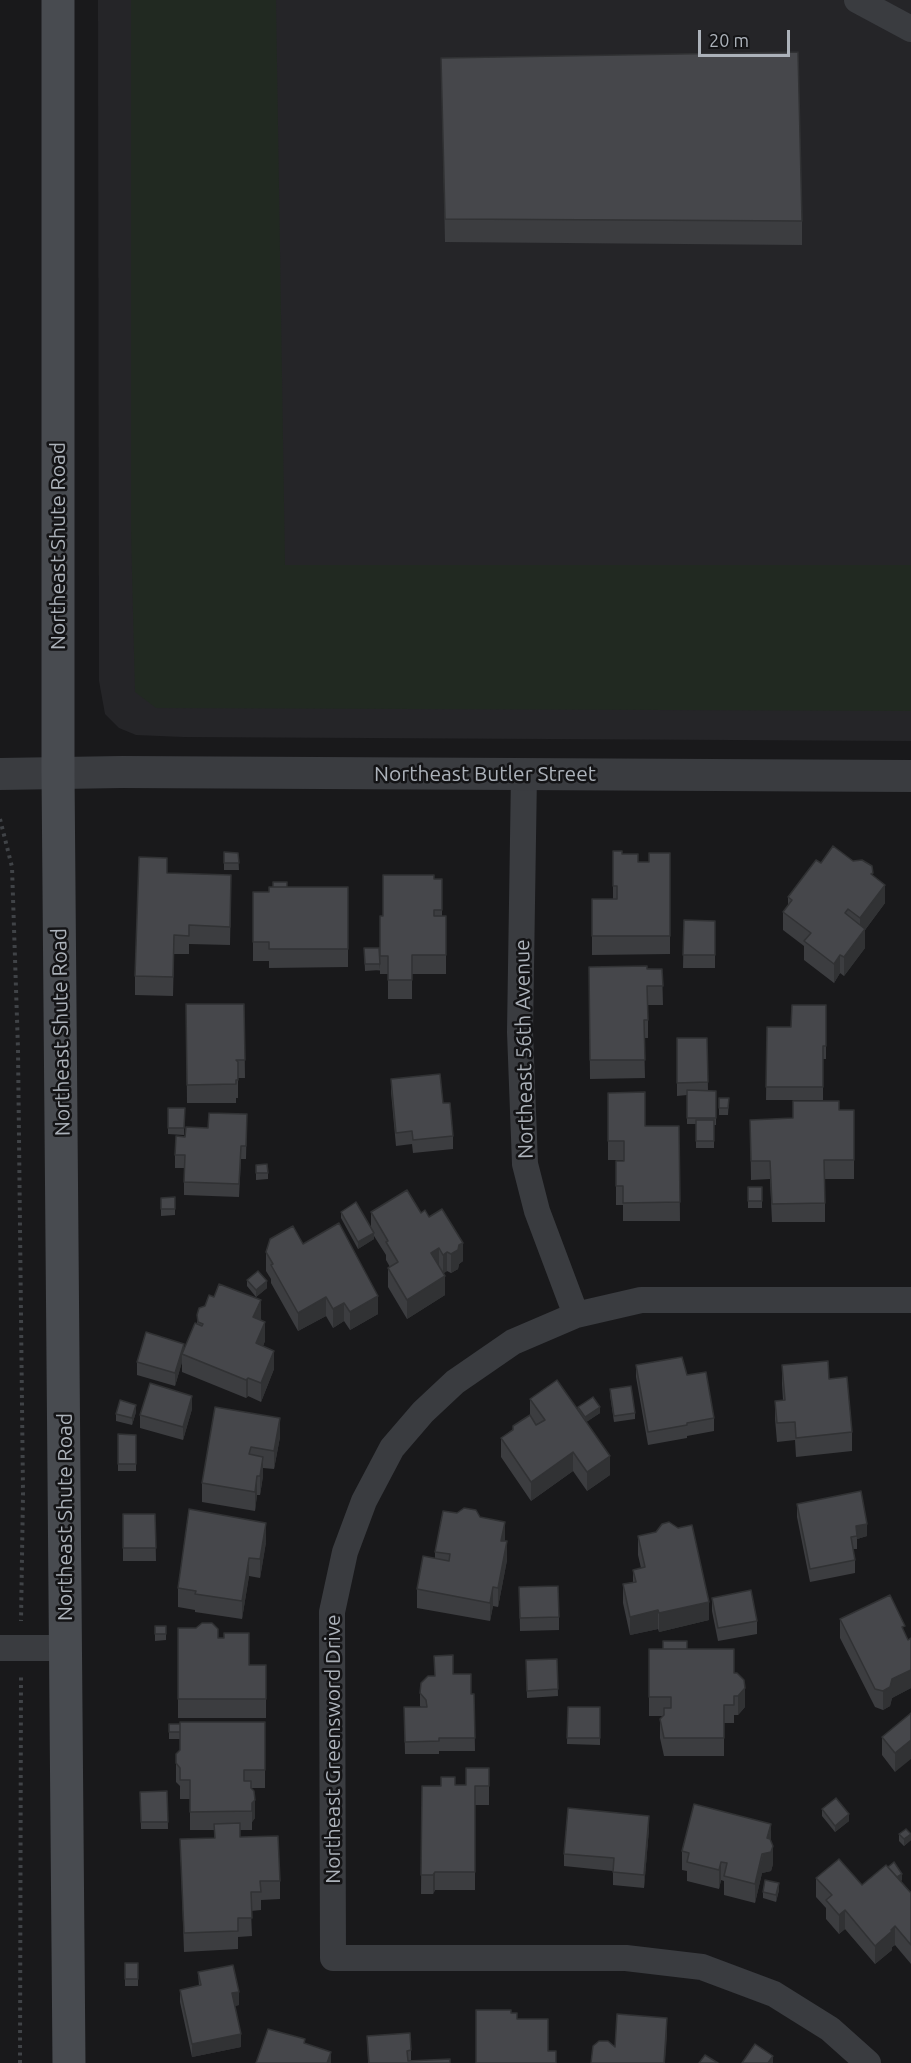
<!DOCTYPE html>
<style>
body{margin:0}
#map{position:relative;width:911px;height:2063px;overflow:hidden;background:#19191b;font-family:Ubuntu,sans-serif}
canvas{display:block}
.scale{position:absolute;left:698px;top:30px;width:92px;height:27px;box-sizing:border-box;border:3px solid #acb2ba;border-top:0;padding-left:8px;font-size:18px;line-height:21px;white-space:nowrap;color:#acb2ba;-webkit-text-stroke:4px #141416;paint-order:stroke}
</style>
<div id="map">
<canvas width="911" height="2063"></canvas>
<div class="scale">20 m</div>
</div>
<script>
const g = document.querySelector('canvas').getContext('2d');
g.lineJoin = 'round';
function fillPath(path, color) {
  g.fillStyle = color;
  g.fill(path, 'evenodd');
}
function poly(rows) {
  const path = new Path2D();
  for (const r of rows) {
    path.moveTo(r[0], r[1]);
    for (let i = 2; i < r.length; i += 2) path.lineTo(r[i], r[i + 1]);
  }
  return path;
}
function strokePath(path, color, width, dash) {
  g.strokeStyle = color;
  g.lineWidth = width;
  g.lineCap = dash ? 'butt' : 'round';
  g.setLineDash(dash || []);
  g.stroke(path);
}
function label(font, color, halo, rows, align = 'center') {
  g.font = font + ' Ubuntu,sans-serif';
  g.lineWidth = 5;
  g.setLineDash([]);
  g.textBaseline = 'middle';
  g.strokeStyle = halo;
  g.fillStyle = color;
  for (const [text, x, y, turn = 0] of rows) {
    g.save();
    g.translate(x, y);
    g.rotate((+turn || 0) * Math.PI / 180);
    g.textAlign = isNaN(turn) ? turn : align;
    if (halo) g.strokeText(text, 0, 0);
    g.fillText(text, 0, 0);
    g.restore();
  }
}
fillPath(poly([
 [98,0,911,0,911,741,183,737,136,735,119,728,105,714,99,681]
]), '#252528');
fillPath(poly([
 [131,0,276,0,285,565,911,565,911,711,156,708,135,692,131,532]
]), '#212921');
strokePath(poly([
 [0,819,12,867,18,1049,23,1493,21,1621],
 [20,2063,21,1677]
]), '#404347', 4, [3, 4.5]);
strokePath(poly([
 [857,0,911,29],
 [524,774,520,1032,525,1164,537,1211,576,1315],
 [0,1648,65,1648],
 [868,2063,830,2029,774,1994,702,1967,626,1958,333,1958,332,1612,345,1552,364,1501,392,1448,423,1412,455,1382,513,1342,576,1315,641,1300,911,1300]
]), '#3a3c40', 26);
strokePath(poly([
 [0,774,122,772,911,776]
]), '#3a3c40', 32);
strokePath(poly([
 [58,0,58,773,69,2063]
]), '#484b50', 33);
fillPath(poly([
 [441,58,802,221,802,245,445,242],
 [613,851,638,862,649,862,670,853,670,954,592,955,592,899,613,899],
 [224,852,238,853,239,870,224,870],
 [167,873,231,894,230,945,189,944,189,954,174,954,173,996,135,995,135,976],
 [873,876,885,903,865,930,865,948,844,976,840,973,834,983,804,960,804,946,783,930,783,912,788,905,788,897],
 [434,879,442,879,442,916,446,916,446,974,412,974,412,999,388,999,388,974,380,974,380,916,383,916],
 [287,887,348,887,348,967,269,968,269,961,253,961,253,892,269,892],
 [684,920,715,921,715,968,683,968],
 [364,948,379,948,380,970,365,971],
 [589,967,662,969,663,1005,648,1005,648,1038,644,1038,645,1078,590,1079],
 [186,1004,244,1004,245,1078,238,1078,238,1098,236,1098,236,1103,187,1103],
 [826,1005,826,1059,823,1059,823,1100,766,1100,767,1027,791,1027],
 [677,1038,707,1038,708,1091,716,1091,716,1125,714,1125,714,1148,696,1148,696,1124,687,1124,687,1095,677,1096],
 [391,1079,443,1103,453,1136,453,1149,413,1153,412,1144,396,1146,391,1092],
 [608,1093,645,1126,679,1126,680,1221,623,1221,623,1205,616,1205,616,1161,624,1161,624,1160,608,1160],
 [719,1098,729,1098,728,1115,719,1115],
 [168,1108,185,1108,184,1135,168,1134],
 [839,1110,854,1110,854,1179,825,1179,825,1222,772,1222,770,1179,751,1180,750,1120,793,1118],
 [247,1114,246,1159,241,1159,239,1197,184,1195,184,1168,175,1168,175,1155,185,1137],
 [256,1165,268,1173,268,1179,256,1180],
 [748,1187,762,1187,762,1208,748,1208],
 [175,1197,175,1215,161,1216,161,1198],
 [341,1212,371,1227,371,1212,421,1213,429,1217,463,1261,459,1264,458,1269,451,1273,447,1271,443,1273,445,1295,407,1319,388,1287,388,1268,390,1267,386,1260,386,1255,374,1236,374,1239,358,1249,341,1218],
 [303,1244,378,1314,350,1330,344,1321,333,1328,326,1316,298,1331,271,1283,271,1279,266,1271,266,1252],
 [247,1280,267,1288,256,1297,247,1286],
 [197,1315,261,1319,265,1341,263,1346,274,1369,261,1402,248,1396,246,1398,182,1372,182,1362,175,1386,137,1375,137,1362,184,1349,197,1324],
 [636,1365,687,1375,714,1418,714,1431,687,1436,687,1438,648,1445,636,1377],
 [782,1365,829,1379,852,1432,852,1451,796,1457,795,1440,777,1442,775,1419,775,1401,783,1400,782,1384],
 [610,1389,635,1413,635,1419,614,1422,610,1395],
 [530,1399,578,1410,578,1407,600,1413,586,1422,610,1475,587,1491,573,1471,531,1501,501,1457,501,1438,530,1416],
 [215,1407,280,1437,274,1469,263,1468,263,1476,260,1495,257,1495,255,1511,202,1502,202,1483],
 [192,1409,183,1440,140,1428,140,1415],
 [136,1412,132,1425,116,1421,116,1414],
 [118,1434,136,1435,136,1471,118,1471],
 [797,1504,867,1536,857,1539,857,1549,853,1549,855,1560,855,1573,810,1582,797,1517],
 [123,1514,155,1514,156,1561,123,1561],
 [480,1517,505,1541,507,1560,498,1607,493,1606,490,1621,417,1608,417,1589,435,1558,435,1552],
 [638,1536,709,1620,659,1632,658,1629,630,1635,623,1603,623,1584,633,1582,633,1570,641,1568,638,1555],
 [266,1542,260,1578,249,1576,242,1619,195,1612,195,1610,178,1607,178,1588],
 [519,1587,559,1617,559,1630,520,1631],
 [712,1598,757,1621,757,1634,718,1641,712,1611],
 [840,1619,905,1634,908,1640,911,1638,911,1688,892,1698,890,1706,883,1710,875,1707,840,1638],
 [155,1626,166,1626,166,1640,155,1641],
 [178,1628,218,1638,249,1665,266,1665,266,1718,178,1718],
 [649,1649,687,1649,734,1673,745,1707,738,1715,734,1715,734,1723,724,1723,724,1756,664,1756,660,1738,660,1719,663,1716,649,1716],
 [557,1659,558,1696,527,1698,526,1660],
 [453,1674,471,1694,474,1694,475,1751,439,1751,439,1754,405,1754,404,1707,421,1707,420,1706,420,1693,434,1676],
 [568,1707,600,1707,600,1745,567,1744],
 [911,1713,895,1772,882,1755,882,1737],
 [265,1722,265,1788,251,1788,255,1818,252,1822,252,1830,240,1830,240,1837,280,1881,280,1899,261,1900,261,1910,251,1911,252,1936,238,1937,238,1949,184,1952,180,1839,214,1838,214,1830,190,1830,190,1799,180,1799,180,1786,176,1782,176,1754],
 [169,1724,180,1724,180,1739,169,1739],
 [489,1768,489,1805,475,1805,475,1890,435,1890,433,1894,421,1894,422,1786,466,1785],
 [167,1791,168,1829,141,1829,140,1792],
 [822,1809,849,1821,835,1832,822,1816],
 [649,1829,644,1888,613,1885,613,1871,564,1866,564,1854],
 [899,1834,911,1840,904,1846,899,1841],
 [771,1840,773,1864,771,1871,762,1873,755,1903,724,1895,724,1881,721,1880,719,1889,687,1881,687,1871,682,1870,682,1851],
 [816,1878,862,1885,902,1880,901,1881,911,1893,911,1964,895,1945,892,1947,892,1950,875,1964,845,1929,839,1934,826,1919,826,1908,816,1897],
 [779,1890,776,1902,763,1898,763,1892],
 [125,1963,138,1963,138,1986,125,1986],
 [198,1972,239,2005,235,2006,241,2047,192,2057,180,2002,180,1990,199,1986],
 [367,2036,411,2050,411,2060,450,2063,368,2063]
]), '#3c3d40');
fillPath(poly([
 [885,885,885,903,865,930,865,948,844,976,844,957,860,936,860,918],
 [840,955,840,973,834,983,834,964],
 [374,1233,374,1239,358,1249,358,1242],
 [463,1243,463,1261,459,1264,458,1269,451,1273,451,1254,459,1245],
 [439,1248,439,1267,431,1253],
 [447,1252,447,1271,443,1274,443,1255],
 [445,1276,445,1295,407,1319,407,1300],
 [267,1281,267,1288,256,1297,256,1290],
 [378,1296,378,1314,350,1330,350,1312],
 [326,1297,326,1316,298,1331,298,1313],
 [261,1300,261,1319,253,1336,253,1317],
 [344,1303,344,1321,333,1328,333,1309],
 [265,1322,265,1341,256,1362,256,1343],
 [184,1344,184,1354,182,1354,182,1362,175,1386,175,1373],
 [274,1351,274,1369,261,1402,261,1383],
 [248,1378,248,1396,246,1398,246,1380],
 [192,1396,192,1409,183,1440,183,1427],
 [136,1405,136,1412,132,1425,132,1418],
 [600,1407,600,1413,585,1423,585,1417],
 [280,1418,280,1437,274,1469,274,1451],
 [573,1452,573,1471,531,1501,531,1482],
 [610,1456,610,1475,587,1491,587,1472],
 [263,1457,263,1476,260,1495,260,1476],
 [257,1476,257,1495,255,1511,255,1492],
 [505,1522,505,1541,501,1560,501,1541],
 [266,1523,266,1542,260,1578,260,1559],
 [867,1524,867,1536,857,1539,856,1526],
 [507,1541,507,1560,498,1607,498,1588],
 [249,1558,249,1576,242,1619,242,1601],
 [493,1587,493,1606,490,1621,490,1603],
 [709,1602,709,1620,659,1632,659,1613],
 [658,1610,658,1629,630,1635,630,1617],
 [911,1670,911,1688,892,1698,890,1706,883,1710,883,1691,892,1679],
 [745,1688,745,1707,738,1715,738,1696],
 [911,1740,911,1759,895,1772,895,1753],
 [255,1800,255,1818,252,1822,252,1803],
 [849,1814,849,1821,835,1832,835,1826],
 [649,1816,649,1829,644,1888,644,1875],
 [771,1824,771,1843,773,1846,773,1864,771,1871,762,1873,755,1903,755,1884],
 [911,1834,911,1840,904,1846,904,1839],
 [721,1862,721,1880,719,1889,719,1870],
 [435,1872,435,1890,433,1894,433,1875],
 [902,1874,902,1880,893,1887,893,1880],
 [779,1883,779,1890,776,1902,776,1895],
 [845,1910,845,1929,839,1934,839,1915],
 [895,1926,895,1945,892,1947,892,1950,875,1964,875,1946],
 [239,1992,239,2005,232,2006,232,1993],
 [667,2018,667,2036,665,2063,664,2063],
 [241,2034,241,2047,192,2057,192,2044],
 [331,2052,331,2063,327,2063],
 [773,2056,773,2063,768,2063]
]), '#313234');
const building = poly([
 [798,52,802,221,445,219,441,58,798,52],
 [833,846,853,861,862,860,872,866,873,873,871,874,885,885,860,918,848,909,845,913,865,929,844,957,840,955,834,964,804,941,811,933,783,912,792,900,788,897,816,860,821,863,833,846],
 [613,851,622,851,622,854,638,854,638,862,649,862,649,853,670,853,670,936,592,936,592,899,617,899,617,886,613,886,613,851],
 [224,852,238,853,239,863,224,863,224,852],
 [139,857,167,858,167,873,231,875,230,927,189,925,189,936,174,935,173,977,135,976,139,857],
 [383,875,434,875,434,879,442,879,442,910,434,910,434,916,446,916,446,955,412,955,412,980,388,980,388,956,380,956,380,916,383,916,383,875],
 [273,882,287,882,287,887,273,887,273,882],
 [269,887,348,887,348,949,269,949,269,942,253,942,253,892,269,892,269,887],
 [684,920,715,921,715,955,683,955,684,920],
 [364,948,379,948,380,964,365,964,364,948],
 [647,966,647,969,662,969,663,986,647,986,648,1020,644,1020,645,1060,590,1060,589,967,647,966],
 [186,1004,244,1004,245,1060,236,1060,238,1062,238,1080,236,1080,236,1084,187,1085,186,1004],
 [792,1005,826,1005,826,1046,823,1046,823,1087,766,1087,767,1027,791,1027,792,1005],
 [677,1038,707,1038,708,1082,677,1083,677,1038],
 [440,1074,443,1103,450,1103,453,1136,413,1140,412,1131,396,1133,391,1079,440,1074],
 [687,1090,716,1091,716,1118,687,1118,687,1090],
 [645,1092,645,1126,679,1126,680,1202,623,1203,623,1186,616,1186,616,1161,624,1161,624,1141,608,1141,608,1093,645,1092],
 [719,1098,729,1098,728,1108,719,1108,719,1098],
 [793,1101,839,1101,839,1110,854,1110,854,1160,824,1160,825,1203,772,1204,770,1161,751,1161,750,1120,793,1118,793,1101],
 [168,1108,185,1108,184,1128,168,1128,168,1108],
 [209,1113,247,1114,246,1146,241,1146,239,1184,184,1182,185,1155,175,1155,176,1136,185,1137,186,1127,208,1128,209,1113],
 [696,1120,714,1120,714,1141,696,1141,696,1120],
 [267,1164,268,1173,256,1173,256,1165,267,1164],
 [748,1187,762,1187,762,1201,748,1201,748,1187],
 [407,1190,421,1213,425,1210,429,1217,442,1209,463,1243,459,1245,458,1250,451,1254,447,1252,443,1255,439,1248,431,1253,445,1276,407,1300,388,1268,398,1262,386,1242,388,1241,371,1212,407,1190],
 [175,1197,175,1209,161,1209,161,1198,175,1197],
 [356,1202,374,1233,358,1242,341,1212,356,1202],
 [339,1223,378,1296,350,1312,344,1303,333,1309,326,1297,298,1313,271,1265,273,1264,266,1252,270,1239,293,1226,303,1244,339,1223],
 [258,1271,267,1281,256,1290,247,1280,258,1271],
 [219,1284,261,1300,253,1317,265,1322,256,1343,274,1351,261,1383,248,1378,246,1380,182,1354,195,1323,202,1326,203,1324,198,1322,197,1315,199,1308,205,1306,209,1295,214,1297,219,1284],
 [146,1332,184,1344,175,1373,137,1362,146,1332],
 [682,1357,687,1375,706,1372,714,1418,687,1423,687,1425,648,1432,636,1365,682,1357],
 [828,1361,829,1379,847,1377,852,1432,796,1438,795,1422,777,1423,775,1401,785,1400,782,1365,828,1361],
 [557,1380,610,1456,587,1472,573,1452,531,1482,501,1438,513,1430,513,1426,530,1415,536,1425,545,1420,530,1399,557,1380],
 [150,1383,192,1396,183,1427,140,1415,150,1383],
 [631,1386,635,1413,614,1416,610,1389,631,1386],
 [593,1397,600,1407,585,1417,578,1407,593,1397],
 [120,1400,136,1405,132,1418,116,1414,120,1400],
 [215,1407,280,1418,274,1451,251,1447,249,1454,263,1457,260,1476,257,1476,255,1492,202,1483,215,1407],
 [118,1434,136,1435,136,1464,118,1464,118,1434],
 [861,1491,867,1524,856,1526,857,1536,851,1537,855,1560,810,1569,797,1504,861,1491],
 [464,1508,476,1510,480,1517,505,1522,501,1541,507,1541,498,1588,493,1587,490,1603,417,1589,423,1556,449,1561,450,1554,435,1552,443,1511,457,1513,464,1508],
 [189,1509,266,1523,260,1559,249,1558,242,1601,195,1594,196,1591,178,1588,189,1509],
 [123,1514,155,1514,156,1548,123,1548,123,1514],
 [669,1522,678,1528,692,1525,709,1602,659,1613,658,1610,630,1617,623,1584,636,1582,633,1570,645,1567,638,1536,656,1532,662,1524,669,1522],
 [558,1586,559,1617,520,1618,519,1587,558,1586],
 [751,1590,757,1621,718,1628,712,1598,751,1590],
 [890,1595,905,1626,902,1627,908,1640,911,1638,911,1670,892,1679,890,1687,883,1691,875,1689,840,1619,890,1595],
 [202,1623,212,1623,218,1629,218,1638,224,1638,224,1633,249,1633,249,1665,266,1665,266,1699,178,1699,178,1628,196,1628,202,1623],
 [155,1626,166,1626,166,1634,155,1634,155,1626],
 [663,1641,687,1641,687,1649,663,1649,663,1641],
 [649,1649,734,1649,734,1673,737,1673,744,1680,745,1688,738,1696,734,1696,734,1705,724,1705,724,1738,664,1738,660,1719,664,1715,664,1708,671,1708,671,1697,649,1697,649,1649],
 [453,1655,453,1674,471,1674,471,1694,474,1694,475,1738,439,1738,439,1741,405,1742,404,1707,427,1707,426,1700,420,1693,421,1683,428,1676,435,1676,434,1656,453,1655],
 [557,1659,558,1689,527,1691,526,1660,557,1659],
 [568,1707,600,1707,600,1738,567,1738,568,1707],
 [911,1713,911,1740,895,1753,882,1737,911,1713],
 [180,1722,265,1722,265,1770,244,1770,244,1781,251,1781,251,1788,254,1791,255,1800,252,1803,252,1811,190,1812,190,1780,180,1780,180,1768,176,1763,176,1754,180,1750,180,1722],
 [169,1724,180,1724,180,1732,169,1732,169,1724],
 [466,1768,489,1768,489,1786,475,1786,475,1872,435,1872,433,1875,421,1875,422,1786,441,1786,441,1777,455,1777,455,1785,466,1785,466,1768],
 [167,1791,168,1822,141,1822,140,1792,167,1791],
 [836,1798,849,1814,835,1826,822,1809,836,1798],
 [694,1804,771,1824,767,1838,770,1839,773,1846,771,1852,762,1854,755,1884,724,1876,727,1863,721,1862,719,1870,687,1862,689,1853,682,1851,694,1804],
 [568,1808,649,1816,644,1875,613,1872,614,1858,564,1854,568,1808],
 [240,1823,240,1837,278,1836,280,1881,260,1881,261,1892,251,1892,252,1918,238,1918,238,1931,184,1933,180,1839,215,1838,214,1824,240,1823],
 [906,1829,911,1834,904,1839,899,1834,906,1829],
 [839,1859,862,1885,886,1865,911,1893,911,1945,895,1926,891,1930,892,1931,875,1946,845,1910,839,1915,826,1900,832,1895,816,1878,839,1859],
 [894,1862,902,1874,897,1877,888,1867,894,1862],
 [765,1880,779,1883,776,1895,763,1892,765,1880],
 [125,1963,138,1963,138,1979,125,1979,125,1963],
 [233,1965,239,1992,232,1993,241,2034,192,2044,180,1990,201,1985,198,1972,233,1965],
 [476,2010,511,2010,511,2013,517,2013,517,2019,548,2019,548,2051,556,2051,556,2063,476,2063,476,2010],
 [617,2014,667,2018,664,2063,591,2063,593,2046,599,2041,608,2041,615,2047,617,2014],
 [268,2029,305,2039,304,2043,331,2052,327,2063,256,2063,268,2029],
 [410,2033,411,2050,407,2051,408,2061,450,2059,450,2063,369,2063,367,2036,410,2033],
 [755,2044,773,2056,768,2063,742,2063,755,2044],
 [705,2055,718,2063,699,2063,705,2055]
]);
fillPath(building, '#46474b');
strokePath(building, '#313234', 1.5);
label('21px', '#acb2ba', '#141416', [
 ["Northeast Shute Road",58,546,-90],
 ["Northeast Butler Street",485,774],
 ["Northeast Shute Road",61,1032,-91],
 ["Northeast 56th Avenue",524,1049,-91],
 ["Northeast Shute Road",65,1517,-90],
 ["Northeast Greensword Drive",333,1749,-90]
]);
</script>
